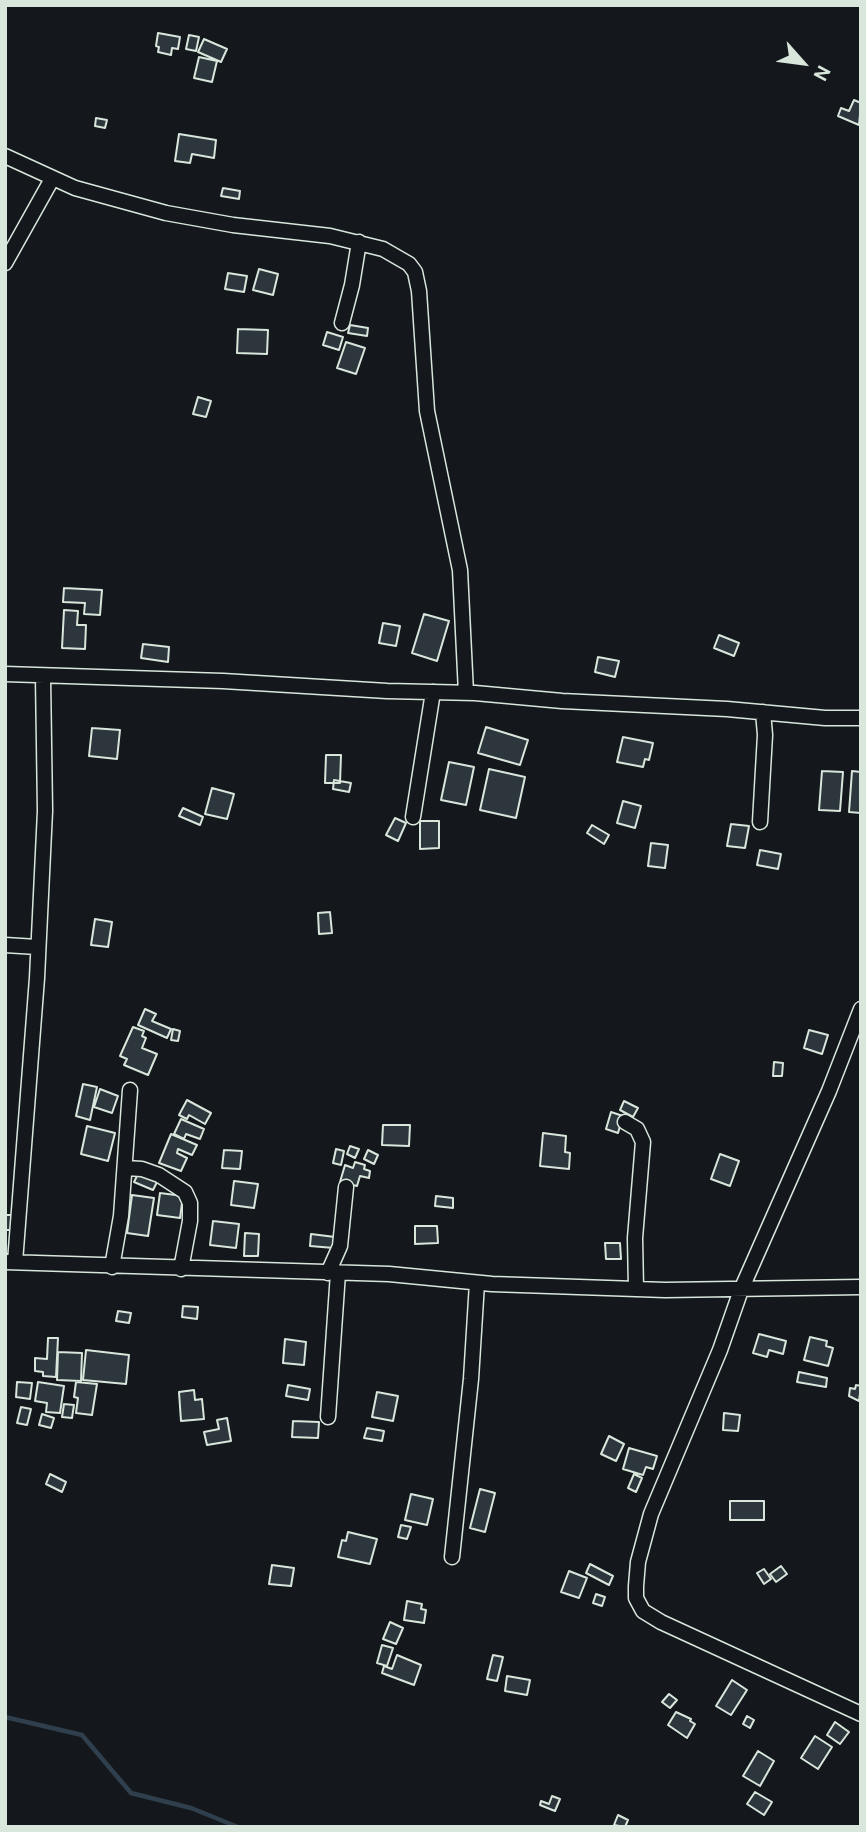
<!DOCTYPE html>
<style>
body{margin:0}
#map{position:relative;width:866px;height:1832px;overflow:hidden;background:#14181c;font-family:"DM Sans",sans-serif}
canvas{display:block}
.frame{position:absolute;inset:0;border:7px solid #d8e6dc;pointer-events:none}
.north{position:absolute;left:768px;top:28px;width:70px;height:70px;-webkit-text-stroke:5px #14181c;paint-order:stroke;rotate:118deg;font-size:19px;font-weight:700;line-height:28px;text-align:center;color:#d8e6dc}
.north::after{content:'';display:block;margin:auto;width:24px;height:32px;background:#d8e6dc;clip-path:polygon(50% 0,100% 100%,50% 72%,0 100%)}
</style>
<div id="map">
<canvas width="866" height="1832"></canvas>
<div class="frame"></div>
<div class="north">N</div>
</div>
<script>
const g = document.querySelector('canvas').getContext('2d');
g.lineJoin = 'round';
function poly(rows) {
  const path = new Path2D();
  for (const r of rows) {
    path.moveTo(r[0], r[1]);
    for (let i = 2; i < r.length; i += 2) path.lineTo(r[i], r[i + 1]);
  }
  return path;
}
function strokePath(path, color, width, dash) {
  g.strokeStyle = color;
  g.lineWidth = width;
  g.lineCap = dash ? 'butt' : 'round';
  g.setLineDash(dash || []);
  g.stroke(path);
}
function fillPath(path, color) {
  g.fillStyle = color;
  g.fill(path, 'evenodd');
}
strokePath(poly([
 [5,1717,82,1735,131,1793,191,1808,238,1827]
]), '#2f3f4d', 4.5);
const building = poly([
 [158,33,180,37,178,49,172,48,171,55,158,52,159,47,156,46,158,33],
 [189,35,199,37,196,51,186,49,189,35],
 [204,39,227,49,221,62,198,52,204,39],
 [199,57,217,61,212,82,194,78,199,57],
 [854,100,861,103,859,125,838,116,841,108,849,111,854,100],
 [96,118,107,120,105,128,95,126,96,118],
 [179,134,216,140,214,158,192,154,190,163,175,161,179,134],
 [223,188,240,191,239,199,221,196,223,188],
 [259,269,278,274,273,295,253,290,259,269],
 [228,273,247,276,244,292,225,289,228,273],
 [350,325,368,328,367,336,348,333,350,325],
 [238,329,268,330,267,354,237,353,238,329],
 [327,332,343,337,339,350,323,345,327,332],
 [346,342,365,348,356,374,337,368,346,342],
 [198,397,211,401,206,417,193,414,198,397],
 [64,588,102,590,100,615,84,614,85,603,63,602,64,588],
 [64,610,78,611,77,625,86,625,85,649,62,648,64,610],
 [424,614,449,621,437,661,412,653,424,614],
 [383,623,400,626,396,646,379,643,383,623],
 [719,635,739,643,734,656,714,648,719,635],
 [143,644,169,647,168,662,141,658,143,644],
 [598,657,619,661,615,677,595,672,598,657],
 [486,727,528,740,520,765,478,753,486,727],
 [92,728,120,730,117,759,89,756,92,728],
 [623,737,653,743,649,760,645,759,643,767,617,762,623,737],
 [326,755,341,755,340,783,325,783,326,755],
 [449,762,474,767,466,805,441,800,449,762],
 [489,769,525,777,516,818,480,810,489,769],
 [822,771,843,772,840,811,819,810,822,771],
 [852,771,861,772,861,813,849,812,852,771],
 [334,780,351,783,349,792,333,789,334,780],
 [212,788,234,794,227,819,205,814,212,788],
 [623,801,641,806,635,828,617,823,623,801],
 [183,808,203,817,200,825,179,816,183,808],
 [395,818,406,823,398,841,386,835,395,818],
 [420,821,439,821,439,848,420,849,420,821],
 [731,824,749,826,745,848,727,846,731,824],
 [592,825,609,835,604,844,587,833,592,825],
 [651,843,668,845,665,868,648,866,651,843],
 [760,850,781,854,778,869,757,865,760,850],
 [330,912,332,933,319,934,318,913,330,912],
 [95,919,112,922,108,947,91,945,95,919],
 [145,1009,156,1014,152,1021,171,1029,167,1038,138,1025,145,1009],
 [133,1027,144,1031,142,1036,146,1038,142,1048,157,1054,148,1075,124,1065,127,1059,120,1056,133,1027],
 [173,1029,180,1031,178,1041,171,1040,173,1029],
 [809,1030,828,1035,822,1054,804,1048,809,1030],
 [774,1062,783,1063,782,1076,773,1076,774,1062],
 [83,1084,97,1087,90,1120,76,1116,83,1084],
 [100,1089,118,1096,112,1113,94,1107,100,1089],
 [187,1100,211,1113,205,1124,189,1115,187,1119,179,1115,187,1100],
 [624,1101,638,1108,633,1117,620,1110,624,1101],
 [611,1112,623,1116,618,1133,606,1129,611,1112],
 [181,1119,204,1129,200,1139,186,1134,184,1139,174,1134,181,1119],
 [383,1125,410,1125,409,1146,382,1145,383,1125],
 [87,1126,115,1133,108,1161,81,1154,87,1126],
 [543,1133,566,1136,565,1152,570,1153,569,1169,540,1166,543,1133],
 [171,1134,197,1145,192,1155,178,1149,177,1153,187,1158,181,1171,159,1163,171,1134],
 [350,1146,359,1149,355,1158,347,1154,350,1146],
 [336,1149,344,1151,341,1165,333,1163,336,1149],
 [224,1150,242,1151,240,1169,222,1168,224,1150],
 [368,1150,378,1155,374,1164,364,1159,368,1150],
 [720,1154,739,1161,730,1186,711,1179,720,1154],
 [355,1162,365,1165,364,1169,370,1171,369,1178,360,1176,357,1186,340,1182,345,1165,353,1168,355,1162],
 [138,1174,157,1182,153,1190,134,1182,138,1174],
 [234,1181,258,1184,254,1208,231,1205,234,1181],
 [160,1193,183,1196,180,1218,157,1215,160,1193],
 [132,1195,154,1198,148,1236,127,1233,132,1195],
 [436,1196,453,1198,453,1208,435,1206,436,1196],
 [5,1215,16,1215,16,1230,5,1230,5,1215],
 [213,1221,239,1224,236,1248,210,1245,213,1221],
 [415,1226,437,1226,438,1243,415,1244,415,1226],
 [245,1233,259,1234,258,1256,244,1256,245,1233],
 [311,1234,335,1237,334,1248,310,1246,311,1234],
 [605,1243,620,1243,621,1259,606,1259,605,1243],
 [183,1306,198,1307,197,1319,182,1317,183,1306],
 [118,1311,131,1313,129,1323,116,1321,118,1311],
 [759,1334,786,1341,783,1354,769,1350,767,1357,753,1353,759,1334],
 [810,1337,827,1341,826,1346,833,1348,828,1366,804,1360,810,1337],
 [48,1338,58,1338,56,1377,43,1376,43,1372,35,1371,35,1358,47,1359,48,1338],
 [285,1339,306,1342,304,1365,283,1363,285,1339],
 [86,1350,129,1355,126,1384,83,1380,86,1350],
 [58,1352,82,1353,81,1381,57,1380,58,1352],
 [799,1372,827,1378,826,1387,797,1382,799,1372],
 [17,1382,32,1383,30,1399,16,1397,17,1382],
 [38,1382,64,1386,60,1413,46,1412,47,1403,35,1401,38,1382],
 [76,1382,97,1384,92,1415,76,1413,78,1398,74,1397,76,1382],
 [288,1385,310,1389,308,1400,286,1396,288,1385],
 [856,1385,861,1386,859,1401,849,1396,850,1388,855,1389,856,1385],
 [194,1390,195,1400,202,1399,204,1419,181,1421,179,1392,194,1390],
 [377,1392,398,1396,393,1421,372,1417,377,1392],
 [64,1404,74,1405,72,1418,62,1417,64,1404],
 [21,1407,31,1409,27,1425,17,1423,21,1407],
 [724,1413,740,1415,738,1431,723,1430,724,1413],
 [42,1414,54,1418,51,1428,39,1425,42,1414],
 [227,1418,231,1441,207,1445,204,1432,219,1429,217,1420,227,1418],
 [293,1421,319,1422,318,1438,292,1437,293,1421],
 [367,1428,384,1431,382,1441,364,1438,367,1428],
 [609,1436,624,1444,616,1461,601,1454,609,1436],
 [629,1448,657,1456,653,1469,646,1467,643,1475,623,1469,629,1448],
 [50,1474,66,1482,62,1492,46,1484,50,1474],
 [634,1474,642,1478,636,1492,628,1488,634,1474],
 [480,1489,495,1493,485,1532,470,1528,480,1489],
 [411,1494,433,1499,427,1525,405,1520,411,1494],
 [730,1501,764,1501,764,1520,730,1520,730,1501],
 [401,1525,411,1527,407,1539,398,1537,401,1525],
 [348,1532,377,1539,370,1564,338,1557,342,1540,346,1541,348,1532],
 [590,1564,613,1576,609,1585,586,1573,590,1564],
 [272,1565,294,1568,291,1586,269,1584,272,1565],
 [781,1566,787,1574,776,1582,770,1574,781,1566],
 [764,1569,771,1579,764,1584,757,1573,764,1569],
 [569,1571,587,1578,579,1598,561,1592,569,1571],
 [596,1594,605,1597,602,1606,593,1603,596,1594],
 [407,1601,422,1604,421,1609,426,1610,424,1623,404,1620,407,1601],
 [390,1622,403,1628,396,1644,383,1639,390,1622],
 [382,1645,393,1648,387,1666,377,1663,382,1645],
 [397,1655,421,1665,414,1685,382,1673,384,1666,392,1669,397,1655],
 [493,1655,503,1657,497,1681,487,1679,493,1655],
 [507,1676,530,1680,527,1695,505,1691,507,1676],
 [732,1680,747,1690,731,1715,716,1706,732,1680],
 [669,1694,677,1700,670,1708,662,1702,669,1694],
 [676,1712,691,1719,690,1721,695,1724,687,1738,668,1725,676,1712],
 [747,1716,754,1720,750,1728,743,1724,747,1716],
 [835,1722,849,1732,840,1744,827,1735,835,1722],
 [815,1736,832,1747,818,1769,801,1758,815,1736],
 [758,1751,774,1761,760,1786,743,1776,758,1751],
 [755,1792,772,1802,764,1815,747,1804,755,1792],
 [552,1796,560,1799,555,1811,540,1805,541,1801,549,1804,552,1796],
 [618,1815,628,1820,625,1827,614,1825,618,1815]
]);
fillPath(building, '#2c363c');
strokePath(building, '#d8e6dc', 2);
const minor = poly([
 [5,156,75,188,166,213,233,225,330,236,383,249,409,264,415,272,419,291,427,411,460,570,466,693],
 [5,263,52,179],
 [342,323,352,285,359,242],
 [5,674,223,681,387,691,475,693,562,701,727,709,825,718,861,718],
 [413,817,433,692],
 [760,822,765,735,763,712],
 [5,945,37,947],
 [861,1009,829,1091,741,1290,720,1350,651,1514,638,1562,636,1586,636,1598,643,1611,661,1622,861,1714],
 [625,1122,637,1129,643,1142,635,1238,636,1289],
 [125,1168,142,1169,159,1175,185,1192,190,1203,190,1221,181,1269],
 [5,1262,389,1274,492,1284,665,1290,861,1287],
 [15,1262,37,978,45,811,43,677],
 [112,1267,121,1216,130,1090],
 [328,1273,340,1246,346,1187],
 [328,1417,338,1273],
 [452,1557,471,1379,477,1283]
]);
strokePath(minor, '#d8e6dc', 17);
strokePath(minor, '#14181c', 14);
</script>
